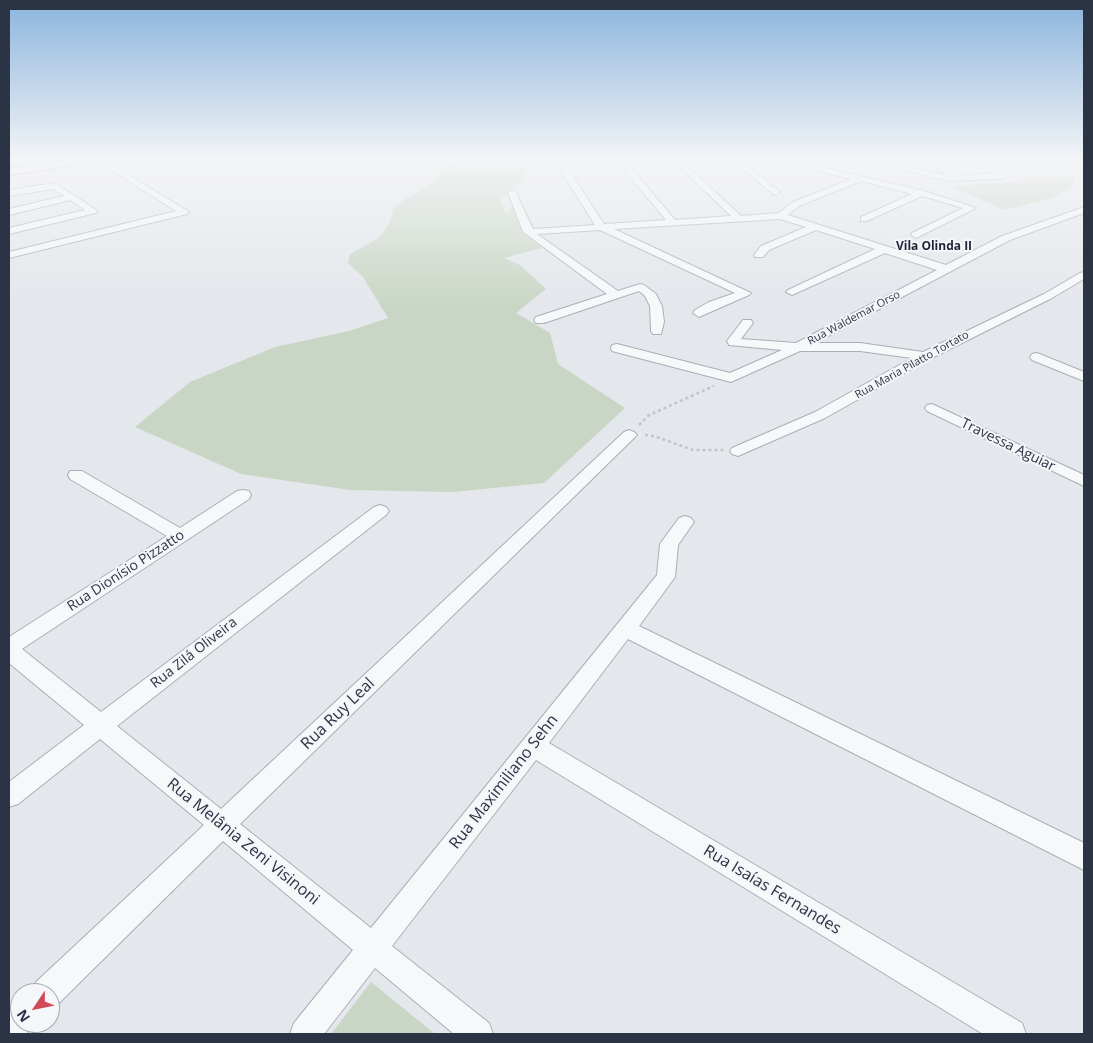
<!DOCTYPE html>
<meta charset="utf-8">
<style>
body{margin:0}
#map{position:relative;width:1093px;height:1043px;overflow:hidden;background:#e4e7ec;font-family:"Open Sans",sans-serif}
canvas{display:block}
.frame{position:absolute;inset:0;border:10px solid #2b3445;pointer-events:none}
.north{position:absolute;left:10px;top:983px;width:50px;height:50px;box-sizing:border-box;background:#f4f6f9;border:1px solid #a4a8b1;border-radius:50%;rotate:236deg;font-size:14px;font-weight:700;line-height:20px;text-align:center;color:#2b3445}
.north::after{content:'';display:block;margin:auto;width:18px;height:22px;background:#d1495b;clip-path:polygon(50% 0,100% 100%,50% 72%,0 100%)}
</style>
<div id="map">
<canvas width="1093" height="1043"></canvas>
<div class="frame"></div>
<div class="north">N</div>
</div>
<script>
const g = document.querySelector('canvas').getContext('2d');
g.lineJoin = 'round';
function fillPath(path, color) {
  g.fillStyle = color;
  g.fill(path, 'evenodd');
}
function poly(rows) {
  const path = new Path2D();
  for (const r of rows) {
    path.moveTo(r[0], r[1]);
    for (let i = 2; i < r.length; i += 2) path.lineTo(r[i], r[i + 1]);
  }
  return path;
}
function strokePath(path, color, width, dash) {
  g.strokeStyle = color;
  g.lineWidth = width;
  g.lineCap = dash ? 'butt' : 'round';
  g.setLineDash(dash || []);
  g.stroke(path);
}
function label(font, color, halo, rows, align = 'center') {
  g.font = font + ' "Open Sans",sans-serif';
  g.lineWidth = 4;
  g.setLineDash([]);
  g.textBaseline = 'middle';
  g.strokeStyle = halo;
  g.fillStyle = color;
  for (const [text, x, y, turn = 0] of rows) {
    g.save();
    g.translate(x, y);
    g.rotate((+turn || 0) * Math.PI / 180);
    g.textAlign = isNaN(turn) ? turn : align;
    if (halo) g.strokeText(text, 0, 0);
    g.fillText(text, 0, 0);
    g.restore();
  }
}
fillPath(poly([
 [9,160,75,160,9,168],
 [462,160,535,160,519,183,500,200,506,214,512,207,523,234,542,248,504,258,520,265,546,289,516,313,550,333,558,364,625,408,544,483,453,492,350,490,241,474,135,427,190,382,275,347,349,331,388,318,363,277,348,263,350,254,379,238,389,224,394,206,432,183,442,170],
 [1075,177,1075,182,1066,191,1048,199,1004,210,950,186],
 [371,982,435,1034,331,1034]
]), '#c9d6c5');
const minor = poly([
 [95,160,104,160,189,212,187,214,9,258,9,252,176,211,95,160],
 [554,160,562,160,604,224,666,220,616,160,624,160,675,220,731,216,673,160,681,160,741,216,779,213,793,202,851,179,780,162,779,160,791,160,924,191,976,208,916,238,911,235,912,233,963,208,922,196,867,221,861,221,861,217,912,194,861,181,799,206,788,215,946,265,1002,236,1084,207,1084,213,1010,240,815,343,860,343,923,352,1044,294,1080,273,1084,272,1084,279,1052,298,930,359,825,418,738,456,732,454,730,451,732,448,815,412,912,358,860,351,800,351,731,382,612,351,611,348,612,345,617,344,730,373,782,350,729,345,727,341,743,320,751,320,753,323,741,339,796,343,937,270,885,253,792,295,786,292,788,290,875,249,816,230,769,250,763,257,755,257,754,255,761,246,806,227,780,219,614,229,751,293,749,295,699,317,693,313,695,310,709,302,735,293,600,230,537,234,618,291,640,284,644,285,656,294,662,306,664,322,661,334,653,334,651,331,650,306,645,296,639,291,544,323,536,323,534,320,536,317,607,294,523,232,508,193,509,191,515,191,516,193,533,229,595,225,554,160],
 [732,160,740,160,780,192,776,195,773,194,732,160],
 [859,160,872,160,946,175,927,160,936,160,957,175,993,174,974,160,983,160,1006,176,1002,179,949,181,859,160],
 [1028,160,1074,160,1070,162,1032,162,1028,160],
 [55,183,98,211,96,213,9,234,9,228,85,210,70,200,9,215,9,209,64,196,53,189,9,196,9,190,55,183],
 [1037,353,1084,372,1084,381,1032,360,1030,357,1032,354,1037,353],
 [932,404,1084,475,1084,486,927,411,925,408,927,405,932,404],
 [629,430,634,432,637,435,634,438,240,824,371,928,657,575,660,544,679,518,685,516,691,518,694,522,678,545,675,577,639,626,1084,843,1084,870,628,639,549,743,1022,1023,1026,1034,983,1034,536,760,392,946,489,1023,493,1034,454,1034,375,968,324,1034,290,1034,294,1023,353,950,223,841,58,1004,50,1007,50,993,32,993,36,982,204,825,100,739,18,804,9,807,9,782,84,725,9,663,9,637,167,536,70,479,68,475,70,471,82,471,180,528,237,491,243,490,249,491,251,495,249,499,22,649,101,712,374,507,380,505,386,507,389,511,386,515,117,726,221,809,624,432,629,430],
 [20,1004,20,1023,34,1023,26,1034,9,1034,9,1009,20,1004]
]);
const major = poly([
 [70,160,91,160,86,163,9,175,9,169,70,160]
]);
strokePath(minor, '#a9aeb7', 2);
strokePath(major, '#a3abb8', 3);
strokePath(poly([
 [639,425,649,415,714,386],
 [645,435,654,436,693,450,724,450]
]), '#c2c5cb', 2.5, [3, 3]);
fillPath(minor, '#f7f8fa');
fillPath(major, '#fff');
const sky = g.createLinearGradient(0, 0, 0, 306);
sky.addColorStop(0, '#8bb4dd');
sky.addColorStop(0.52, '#f3f4f6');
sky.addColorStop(1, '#f3f4f600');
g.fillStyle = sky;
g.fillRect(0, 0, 1093, 306);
label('11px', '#2b3445', '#f4f6f9', [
 ["Rua Waldemar Orso",854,318,-28],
 ["Rua Maria Pilatto Tortato",912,365,-29]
]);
label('bold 12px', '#1d2536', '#f4f6f9', [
 ["Vila Olinda II",934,247]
]);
label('14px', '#2b3445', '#f4f6f9', [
 ["Travessa Aguiar",1008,445,26],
 ["Rua Dionísio Pizzatto",126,571,-33],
 ["Rua Zilá Oliveira",194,653,-38]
]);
label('16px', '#2b3445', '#f4f6f9', [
 ["Rua Ruy Leal",338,714,-44],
 ["Rua Maximiliano Sehn",504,782,-52],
 ["Rua Melânia Zeni Visinoni",243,842,39],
 ["Rua Isaías Fernandes",772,890,31]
]);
</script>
